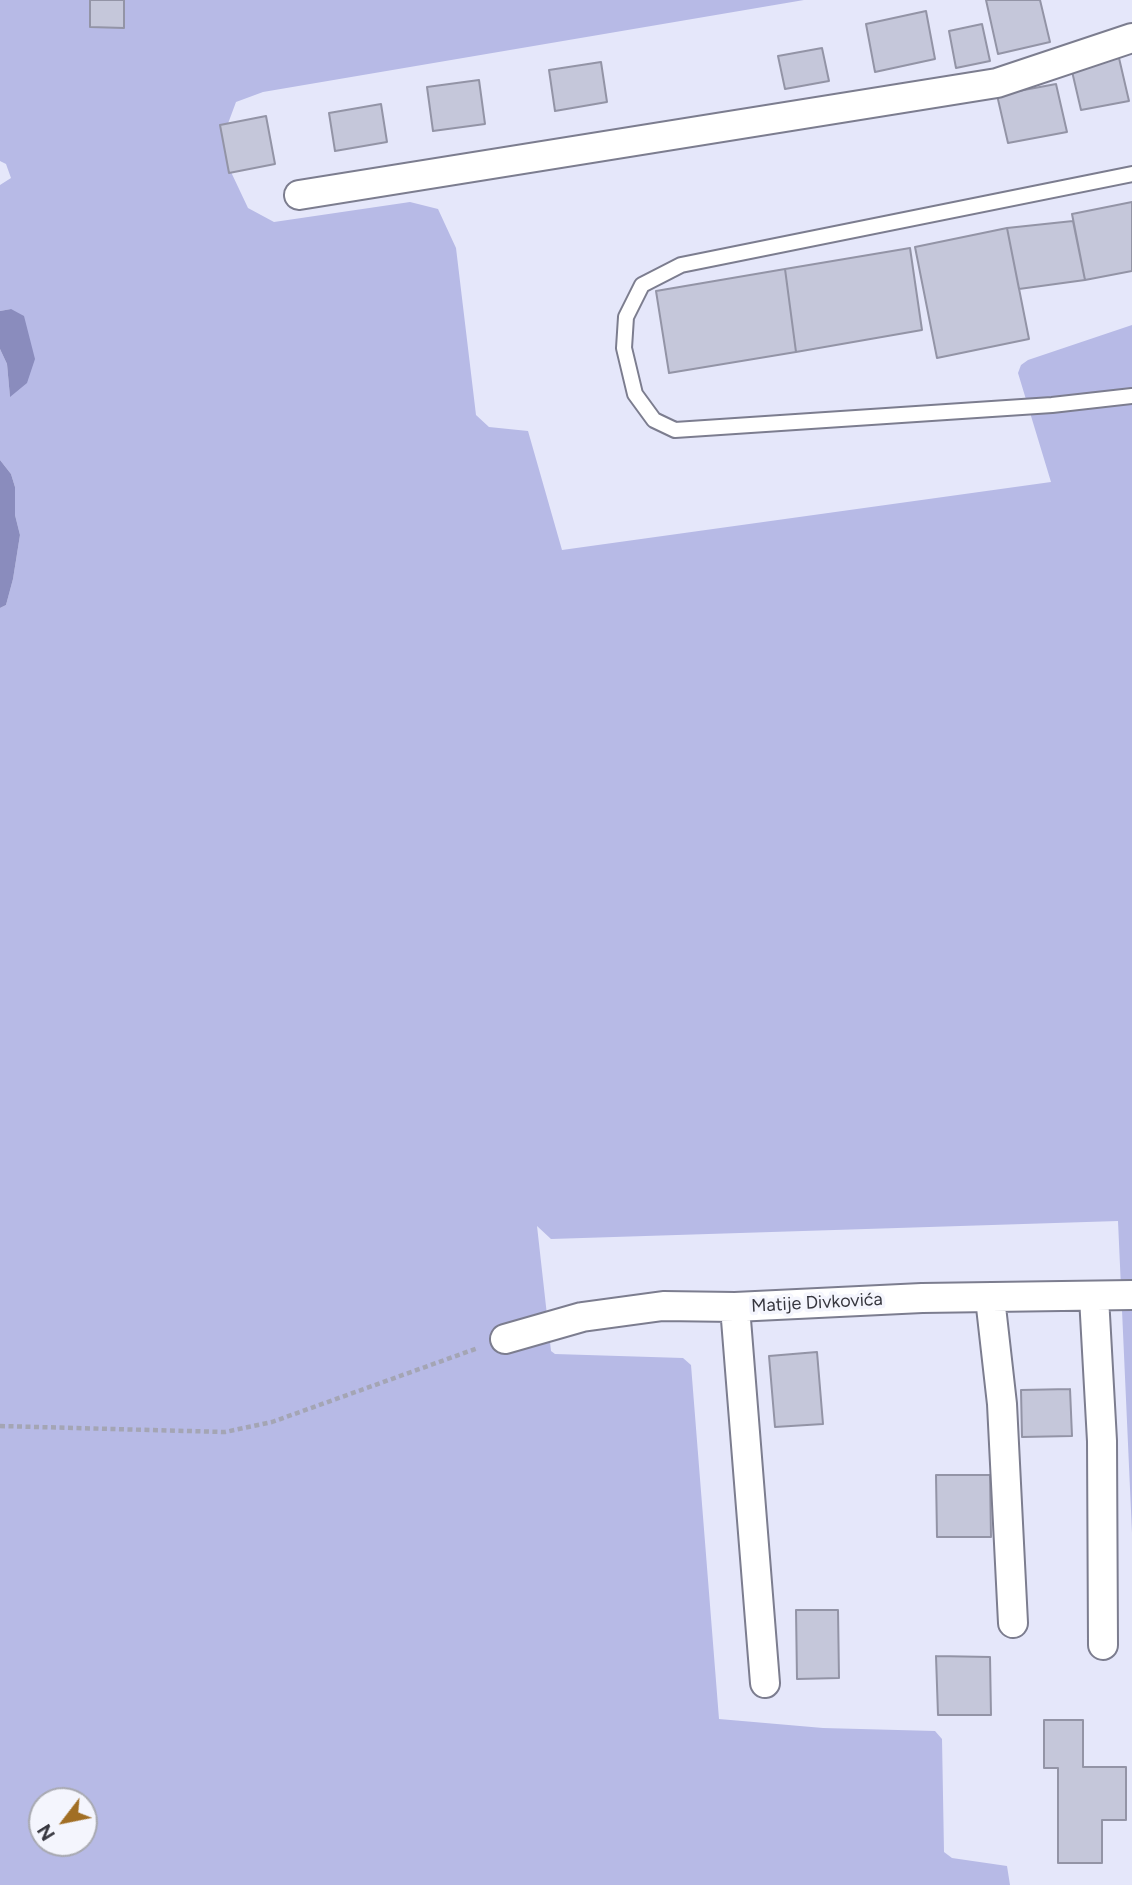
<!DOCTYPE html>
<meta charset="utf-8">
<style>
body{margin:0}
#map{position:relative;width:1132px;height:1885px;overflow:hidden;background:#e5e7fa;font-family:Figtree,sans-serif}
canvas{display:block}
.north{position:absolute;left:28px;top:1787px;width:70px;height:70px;box-sizing:border-box;background:#f4f5fd;border:2px solid #a8a9b1;border-radius:50%;rotate:238deg;font-size:19px;font-weight:700;line-height:28px;text-align:center;color:#37373f}
.north::after{content:'';display:block;margin:auto;width:24px;height:32px;background:#a16e24;clip-path:polygon(50% 0,100% 100%,50% 72%,0 100%)}
</style>
<div id="map">
<canvas width="1132" height="1885"></canvas>
<div class="north">N</div>
</div>
<script>
const g = document.querySelector('canvas').getContext('2d');
g.lineJoin = 'round';
function fillPath(path, color) {
  g.fillStyle = color;
  g.fill(path, 'evenodd');
}
function poly(rows) {
  const path = new Path2D();
  for (const r of rows) {
    path.moveTo(r[0], r[1]);
    for (let i = 2; i < r.length; i += 2) path.lineTo(r[i], r[i + 1]);
  }
  return path;
}
function strokePath(path, color, width, dash) {
  g.strokeStyle = color;
  g.lineWidth = width;
  g.lineCap = dash ? 'butt' : 'round';
  g.setLineDash(dash || []);
  g.stroke(path);
}
function label(font, color, halo, rows, align = 'center') {
  g.font = font + ' Figtree,sans-serif';
  g.lineWidth = 7;
  g.setLineDash([]);
  g.textBaseline = 'middle';
  g.strokeStyle = halo;
  g.fillStyle = color;
  for (const [text, x, y, turn = 0] of rows) {
    g.save();
    g.translate(x, y);
    g.rotate((+turn || 0) * Math.PI / 180);
    g.textAlign = isNaN(turn) ? turn : align;
    if (halo) g.strokeText(text, 0, 0);
    g.fillText(text, 0, 0);
    g.restore();
  }
}
fillPath(poly([
 [0,0,804,0,263,92,236,102,223,137,231,172,248,208,274,222,410,202,438,209,456,248,476,415,489,427,528,431,562,550,1051,482,1018,373,1021,365,1028,360,1132,325,1132,1533,1118,1221,551,1239,537,1226,551,1351,555,1354,683,1358,691,1365,719,1719,823,1728,935,1731,942,1739,944,1852,952,1858,1007,1866,1010,1885,0,1885,0,608,6,605,13,579,20,535,15,515,15,487,11,474,0,460,0,349,7,364,10,397,11,309,0,311,0,185,11,178,6,164,0,161],
 [42,1801,84,1801,84,1843,42,1843]
]), '#b7bae6');
fillPath(poly([
 [11,309,24,316,35,359,27,383,10,397,7,364,0,349,0,311],
 [0,460,11,474,15,487,15,515,20,535,13,579,6,605,0,608]
]), '#8a8cbd');
const building = poly([
 [90,0,124,0,124,28,90,27,90,0],
 [986,0,1040,0,1050,42,998,54,986,0],
 [926,11,935,59,875,72,866,24,926,11],
 [982,24,990,61,956,68,949,31,982,24],
 [822,48,829,81,785,89,778,56,822,48],
 [1119,58,1129,101,1081,110,1071,67,1119,58],
 [601,62,607,102,555,111,549,70,601,62],
 [479,80,485,124,433,131,427,87,479,80],
 [1056,84,1067,132,1008,143,997,95,1056,84],
 [381,104,387,142,335,151,329,113,381,104],
 [266,116,275,164,229,173,220,125,266,116],
 [1132,202,1132,271,1085,280,1072,214,1132,202],
 [1073,221,1085,280,1019,289,1007,228,1073,221],
 [1007,228,1029,339,937,358,915,247,1007,228],
 [910,248,922,330,796,352,785,269,910,248],
 [785,269,796,352,669,373,656,291,785,269],
 [817,1352,823,1424,775,1427,769,1356,817,1352],
 [1070,1389,1072,1436,1022,1437,1021,1390,1070,1389],
 [936,1475,990,1475,991,1537,937,1537,936,1475],
 [796,1610,838,1610,839,1678,797,1679,796,1610],
 [936,1656,990,1657,991,1715,938,1715,936,1656],
 [1044,1720,1083,1720,1083,1767,1126,1767,1126,1820,1102,1820,1102,1863,1058,1863,1058,1768,1044,1768,1044,1720]
]);
fillPath(building, '#c5c7da');
strokePath(building, '#9394a6', 2);
const lane = poly([
 [1132,174,681,265,642,285,626,317,624,348,635,394,654,420,675,430,1052,405,1132,396]
]);
const street = poly([
 [299,195,997,83,1132,38],
 [1094,1297,1102,1441,1103,1645],
 [990,1298,1002,1404,1013,1623],
 [735,1307,765,1683],
 [505,1339,582,1317,663,1306,735,1307,922,1298,1132,1295]
]);
strokePath(lane, '#7c7d8f', 18);
strokePath(street, '#7c7d8f', 32);
strokePath(poly([
 [0,1426,225,1432,272,1422,478,1348]
]), '#a4a5b4', 4.5, [5, 3.5]);
strokePath(lane, '#fff', 14);
strokePath(street, '#fff', 28);
label('18px', '#37373f', '#f4f5fd', [
 ["Matije Divkovića",817,1303,-3]
]);
</script>
